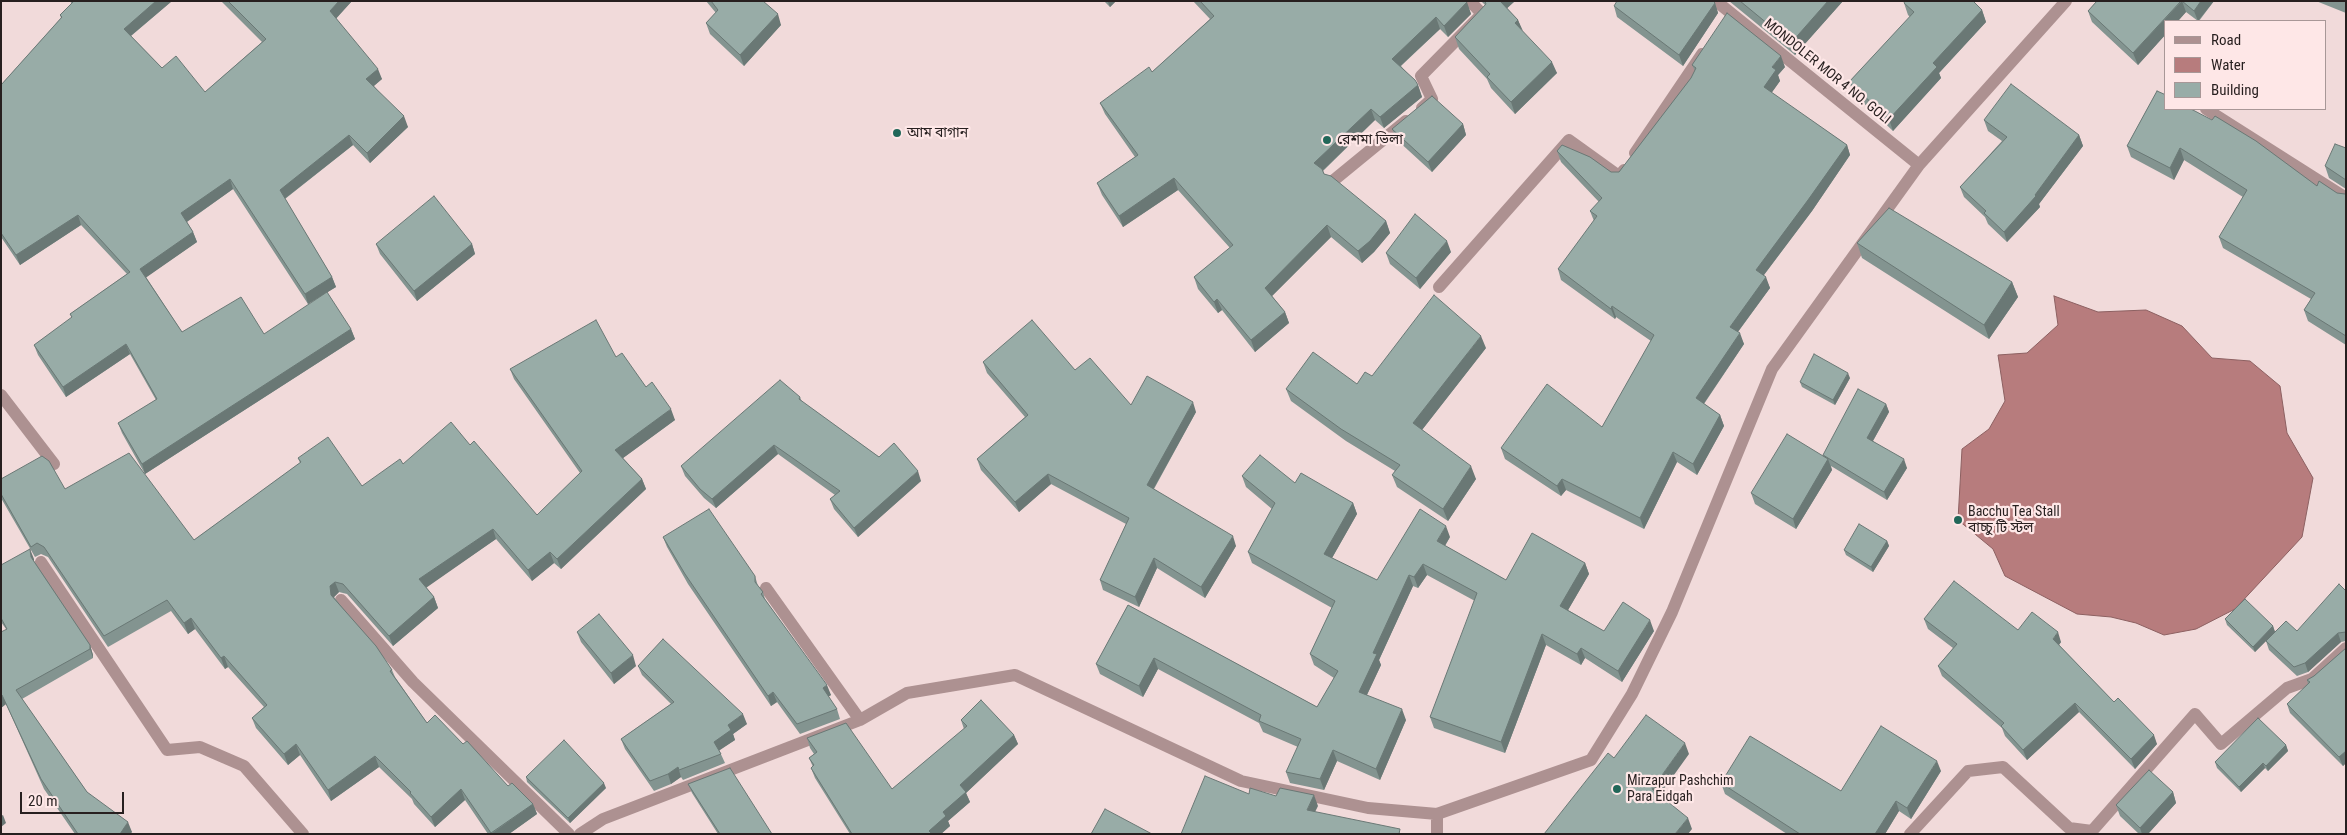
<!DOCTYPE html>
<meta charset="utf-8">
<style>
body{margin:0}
#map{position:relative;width:2347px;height:835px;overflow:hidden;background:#f1dada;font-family:"Roboto Condensed",sans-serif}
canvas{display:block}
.frame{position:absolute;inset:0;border:2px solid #271f1f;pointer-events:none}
.legend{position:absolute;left:2164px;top:20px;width:162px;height:90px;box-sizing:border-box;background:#fee7e7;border:1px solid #a89797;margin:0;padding:6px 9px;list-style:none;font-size:15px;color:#271f1f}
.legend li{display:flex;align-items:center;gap:10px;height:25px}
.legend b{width:25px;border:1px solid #a89797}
.scale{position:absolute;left:20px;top:792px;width:104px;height:22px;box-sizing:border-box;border:2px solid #271f1f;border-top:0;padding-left:6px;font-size:15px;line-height:18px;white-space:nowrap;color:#271f1f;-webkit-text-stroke:4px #fee7e7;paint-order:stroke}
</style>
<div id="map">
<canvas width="2347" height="835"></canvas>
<div class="frame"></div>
<ul class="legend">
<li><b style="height:6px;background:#ad9191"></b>Road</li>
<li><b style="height:14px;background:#b77c7d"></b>Water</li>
<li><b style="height:14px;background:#98aca7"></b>Building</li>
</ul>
<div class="scale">20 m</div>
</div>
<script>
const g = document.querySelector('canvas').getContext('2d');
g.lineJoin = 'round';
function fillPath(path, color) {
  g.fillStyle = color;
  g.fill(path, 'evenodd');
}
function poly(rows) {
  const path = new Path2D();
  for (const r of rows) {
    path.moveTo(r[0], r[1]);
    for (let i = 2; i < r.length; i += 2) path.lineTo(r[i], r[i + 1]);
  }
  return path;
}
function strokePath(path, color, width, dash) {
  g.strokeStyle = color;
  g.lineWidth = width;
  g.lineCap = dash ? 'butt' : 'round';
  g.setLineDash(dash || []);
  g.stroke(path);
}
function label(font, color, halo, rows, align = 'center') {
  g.font = font + ' "Roboto Condensed","Noto Sans Bengali",sans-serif';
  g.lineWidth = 4.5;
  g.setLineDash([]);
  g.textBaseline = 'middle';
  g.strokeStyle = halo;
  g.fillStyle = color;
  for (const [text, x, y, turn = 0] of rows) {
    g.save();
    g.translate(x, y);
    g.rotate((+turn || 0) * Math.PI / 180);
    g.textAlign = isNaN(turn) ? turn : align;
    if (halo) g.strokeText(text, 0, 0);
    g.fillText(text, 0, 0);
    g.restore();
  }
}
const water = poly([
 [2054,296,2098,312,2146,310,2182,326,2212,358,2250,361,2280,386,2287,433,2313,478,2302,537,2235,609,2196,629,2164,635,2136,623,2111,617,2077,614,2005,576,1993,549,1958,520,1962,449,1989,429,2005,401,1998,355,2027,353,2058,325,2054,296]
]);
fillPath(water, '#b77c7d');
strokePath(water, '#8c6061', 1);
strokePath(poly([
 [1716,1,1919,165],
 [1422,108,1432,99,1421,76,1482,14,1470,1],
 [2206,109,2346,198],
 [1635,153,1702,54],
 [1334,180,1406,121],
 [1439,287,1569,140,1619,176,1624,170],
 [1,395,54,464],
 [41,562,167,750,200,747,244,766,303,834],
 [766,588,860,720],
 [341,600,413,682,569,834],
 [580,834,603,819,860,720,907,693,1015,675,1241,781,1368,808,1437,814,1591,760,1632,694,1672,612,1772,369,1919,165,2066,1],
 [1437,834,1437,814],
 [1910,834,1968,771,2003,767,2069,828,2092,831,2195,714,2221,744,2287,688,2312,679,2346,648]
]), '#ad9191', 12);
fillPath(poly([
 [70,1,172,1,131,36,162,68,205,92,262,42,221,1,352,1,336,18,382,79,374,86,408,127,370,163,353,145,285,199,332,277,336,287,308,304,233,189,187,222,193,232,197,242,146,277,182,332,264,334,351,329,355,339,145,474,122,433,118,423,156,400,130,354,66,397,38,355,34,345,72,318,70,314,127,274,81,225,20,265,1,237,1,85,61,18,60,15,72,4],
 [706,1,763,1,781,25,744,66,710,34,706,23,716,13],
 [1104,1,1116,1,1110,7],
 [1193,1,1466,1,1471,14,1448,37,1440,29,1401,66,1418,85,1422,97,1384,128,1375,120,1323,171,1324,174,1386,221,1390,233,1374,252,1362,263,1331,237,1272,296,1285,312,1289,323,1255,352,1222,310,1218,313,1198,289,1194,277,1230,248,1178,190,1123,227,1102,195,1097,183,1135,157,1105,114,1100,103,1152,72,1210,19],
 [1481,1,1515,1,1507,8,1518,20,1522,31,1557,73,1515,114,1491,88,1487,79,1459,49,1455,37,1485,5],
 [1729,1,1843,1,1795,55],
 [2097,1,2214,1,2199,21,2198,21,2186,12,2178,21,2166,21,2166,34,2138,65,2092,22,2088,11],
 [2316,1,2346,1,2346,13],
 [1715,3,1718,13,1683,66,1617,17,1614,6],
 [1904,3,1982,10,1986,22,1939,73,1941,78,1893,131,1854,94,1849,82,1910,17,1908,15],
 [1692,65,1785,67,1778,75,1780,81,1771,93,1847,145,1850,155,1812,211,1764,275,1770,288,1738,332,1744,344,1704,404,1720,415,1724,426,1697,475,1677,462,1644,529,1566,490,1561,496,1505,459,1501,448,1602,427,1651,341,1616,317,1615,319,1561,280,1558,269,1594,221,1590,211,1599,202,1561,162,1557,151,1611,172,1619,172,1691,78,1695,71],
 [2157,91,2317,186,2337,193,2345,194,2346,193,2346,345,2308,321,2304,310,2311,299,2223,248,2219,237,2243,197,2184,160,2174,180,2131,157,2127,146],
 [1984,120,2079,135,2083,146,2039,204,2040,207,2007,242,1988,224,1985,217,1964,197,1960,187,2002,141,1988,131],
 [1463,124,1466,135,1432,172,1396,139,1392,129],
 [2346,148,2346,189,2329,178,2325,166],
 [1857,243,2012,282,2018,297,1989,339,1862,258],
 [376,244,472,244,475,254,417,301,380,254],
 [1451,252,1420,289,1390,264,1386,253],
 [1486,348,1422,430,1476,479,1448,521,1397,487,1392,475,1395,471,1346,441,1291,401,1286,389,1357,384,1372,376],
 [616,357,646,387,675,420,623,458,642,479,646,489,561,569,554,563,532,581,496,539,426,587,434,597,438,608,393,646,347,594,339,592,334,597,392,670,395,677,427,723,463,744,508,786,533,804,537,814,509,834,488,834,465,800,435,827,414,804,412,799,379,767,331,801,300,755,288,765,256,728,252,718,264,707,228,667,225,669,195,629,188,634,171,611,108,647,48,557,41,554,35,557,1,498,1,479,65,489,194,540,300,463,298,458,362,486,403,464,470,445,537,515,580,473,514,379,510,369],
 [983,362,1075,370,1131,405,1196,412,1154,489,1236,546,1205,598,1157,568,1139,607,1103,590,1100,580,1126,524,1051,484,1019,512,981,470,977,459,1025,417,987,373],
 [1850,378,1835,405,1802,387,1800,382],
 [800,397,802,402,879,457,921,481,858,537,834,509,830,499,835,495,778,454,716,508,704,498,685,476,681,466],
 [1886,404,1889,412,1873,441,1907,468,1887,500,1831,466,1832,470,1796,529,1755,504,1751,493,1823,456],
 [1242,476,1295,483,1353,503,1357,514,1332,558,1377,580,1450,537,1445,546,1506,580,1585,563,1589,574,1568,610,1604,631,1654,631,1622,682,1585,658,1581,665,1546,645,1505,753,1434,728,1430,717,1475,601,1427,575,1418,588,1413,586,1379,660,1381,665,1367,695,1406,720,1380,780,1337,761,1324,790,1290,783,1286,772,1298,747,1263,732,1259,723,1158,669,1143,697,1100,674,1096,664,1128,605,1317,707,1334,678,1314,665,1310,654,1332,608,1252,563,1248,552,1272,509,1246,487],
 [663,537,755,576,758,586,763,592,765,599,831,695,828,697,837,709,840,719,800,734,777,702,771,706,688,584,667,547],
 [1887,541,1889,546,1873,572,1846,555,1844,550],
 [34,559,34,561,90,645,93,655,93,658,22,699,87,792,132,832,130,834,75,834,44,789,6,704,1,708,6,629,1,622,1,565],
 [2346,589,2346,641,2341,642,2308,672,2297,676,2269,650,2266,641,2297,631],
 [1924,619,2018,630,2061,642,2059,645,2114,702,2157,744,2135,769,2079,712,2027,760,2005,736,2002,728,1942,676,1938,666,1953,648,1928,629],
 [2225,619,2273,626,2275,632,2255,652,2227,625],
 [577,632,636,666,614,684,581,642],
 [2346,648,2346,763,2343,766,2290,713,2287,704,2308,684,2307,680,2314,676],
 [638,666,747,724,733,734,735,740,719,750,725,763,683,780,681,777,671,784,654,791,625,749,621,739,671,704,642,675],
 [961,720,1014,735,1018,744,966,793,970,802,948,821,950,826,941,834,850,834,815,778,811,768,813,767,809,758,814,754,810,748,807,738,892,789,964,729],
 [2286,745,2288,751,2268,771,2265,768,2241,792,2217,768,2215,762],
 [1941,771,1911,819,1899,811,1885,834,1787,834,1725,794,1721,783,1841,791],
 [526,777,606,788,570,823,527,782],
 [688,784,772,834,718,834,692,793],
 [2173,792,2176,803,2148,834,2139,834,2120,816,2116,805]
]), '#839490');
fillPath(poly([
 [156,1,172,1,127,39,124,29],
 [339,1,352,1,334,21,330,11],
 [1109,1,1116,1,1110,7,1108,2],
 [1499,1,1515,1,1503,12],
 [1828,1,1843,1,1795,55,1791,43],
 [2182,1,2186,12,2178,21,2166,21,2166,34,2138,65,2133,53],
 [2201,1,2214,1,2198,21,2194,11],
 [1467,2,1471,14,1448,37,1444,26],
 [1715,3,1718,13,1683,66,1679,55],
 [1982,10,1986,22,1939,73,1941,78,1893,131,1889,119,1933,63],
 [778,14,781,25,744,66,740,55],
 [1436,17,1440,29,1396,70,1392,59],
 [1518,20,1523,31,1515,23],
 [1781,56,1785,67,1778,75,1780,81,1768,98,1764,87,1772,67],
 [1552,62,1557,73,1515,114,1511,102],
 [378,69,382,79,370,89,366,79],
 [1418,85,1422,97,1384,128,1380,117],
 [1371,109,1375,120,1319,174,1314,163],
 [404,116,408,127,370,163,367,153],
 [1463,124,1466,135,1432,172,1428,162],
 [349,135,353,145,283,200,280,190],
 [2079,135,2083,146,2039,204,2040,207,2007,242,2004,232,2035,195],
 [1847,145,1850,155,1812,211,1760,280,1756,270],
 [2180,148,2184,160,2174,180,2170,168],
 [1174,178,1178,190,1123,227,1119,216],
 [230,179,233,189,185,223,181,213],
 [78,215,81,225,20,265,16,255],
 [1386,221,1390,233,1374,252,1362,263,1358,251],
 [1327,225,1331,237,1269,299,1265,288],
 [193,232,197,242,144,279,140,269],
 [1447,241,1451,252,1420,289,1416,278],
 [472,244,475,254,417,301,414,291],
 [332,277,336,287,308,304,305,294],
 [1766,277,1770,288,1734,337,1730,327],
 [2012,282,2018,297,1989,339,1984,325],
 [1217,299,1222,310,1218,313,1214,302],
 [1612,306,1616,317,1615,319,1611,309],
 [1285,312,1289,323,1255,352,1251,340],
 [351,329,355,339,145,474,142,464],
 [1740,333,1744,344,1700,409,1696,398],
 [1481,336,1486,348,1418,435,1413,423],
 [126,344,130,354,66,397,63,387],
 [1848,373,1850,378,1835,405,1833,400],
 [1193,402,1196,412,1150,495,1147,485],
 [1886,404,1889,412,1870,446,1867,438],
 [671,409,675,420,619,461,615,450],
 [1720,415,1724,426,1697,475,1693,464],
 [774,445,778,454,716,508,712,499],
 [1673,452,1677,462,1644,529,1640,518],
 [1828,459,1832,470,1796,529,1793,519],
 [1904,459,1907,468,1887,500,1884,492],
 [1471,466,1476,479,1448,521,1443,509],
 [918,471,921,481,858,537,854,528],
 [1048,474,1051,484,1019,512,1015,502],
 [642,479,646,489,561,569,557,559],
 [1562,479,1566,490,1561,496,1557,486],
 [1353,503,1357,514,1328,565,1324,554],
 [1446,526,1450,537,1441,552,1437,541],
 [493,529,496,539,423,590,419,579],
 [1233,536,1236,546,1205,598,1201,587],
 [1887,541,1889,546,1873,572,1871,567],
 [30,549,34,559,34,567,31,557],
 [550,552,554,563,532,581,528,570],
 [1154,558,1157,568,1139,607,1135,597],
 [1585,563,1589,574,1564,617,1560,606],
 [1423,564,1427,575,1418,588,1414,577],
 [1409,575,1413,586,1379,660,1381,665,1363,703,1359,692,1373,653],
 [335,582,339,592,334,597,335,605,331,595,330,586],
 [434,597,438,608,393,646,389,636],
 [191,618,195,629,188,634,184,623],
 [1650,620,1654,631,1622,682,1618,671],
 [2273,626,2275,632,2255,652,2253,647],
 [2058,632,2061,642,2056,649,2053,639],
 [2338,633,2341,642,2308,672,2305,663],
 [1542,634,1546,645,1505,753,1501,742],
 [90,645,93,655,93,658,90,649],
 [1581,648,1585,658,1581,665,1577,654],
 [633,655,636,666,614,684,611,673],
 [224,656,228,667,225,669,221,658],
 [1154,658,1158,669,1143,697,1139,686],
 [827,685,831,695,826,698,823,688],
 [773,692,777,702,771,706,768,696],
 [1,695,2,695,6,704,1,708],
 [2075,703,2079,712,2027,760,2023,750],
 [1402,709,1406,720,1380,780,1376,769],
 [743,714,747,724,733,734,735,740,717,752,714,742,728,725],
 [1014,735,1018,744,966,793,970,802,948,821,950,826,941,834,930,834,929,831,943,812,960,785],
 [2154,735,2157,744,2135,769,2131,759],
 [1685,743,1689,754,1656,800,1652,789],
 [296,744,300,755,288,765,284,754],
 [2286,745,2288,751,2268,771,2266,766],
 [1333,750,1337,761,1324,790,1320,779],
 [2346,751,2346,763,2343,766,2339,757],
 [375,756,379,767,331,801,328,790],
 [1937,761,1941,771,1911,819,1907,808],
 [2263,763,2265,768,2241,792,2239,787],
 [678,767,681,777,671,784,668,774],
 [604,783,606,788,570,823,568,818],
 [461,789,465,800,435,827,431,817],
 [2173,792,2176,803,2148,834,2142,834,2140,828],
 [1314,795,1318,806,1311,820,1307,810],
 [1896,801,1899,811,1885,834,1875,834],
 [533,804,537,814,509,834,491,834],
 [3,815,6,823,1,827,1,816],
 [1688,818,1692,829,1688,834,1675,834],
 [128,822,132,832,130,834,120,834]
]), '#6a7875');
const building = poly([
 [74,1,156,1,124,29,162,68,176,56,205,92,266,39,228,1,339,1,330,11,378,69,366,79,404,116,367,153,349,135,280,190,332,277,305,294,230,179,181,213,193,232,140,269,182,332,241,297,264,334,327,292,351,329,142,464,118,423,157,399,126,344,63,387,34,345,72,317,70,314,130,272,78,215,16,255,1,233,1,85,62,17,60,15,74,1],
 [711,1,763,1,778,14,740,55,706,23,718,10,711,1],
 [1200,1,1466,1,1467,2,1444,26,1436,17,1392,59,1415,80,1418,85,1380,117,1371,109,1314,163,1322,169,1324,174,1331,176,1386,221,1370,241,1358,251,1327,225,1265,288,1285,312,1251,340,1217,299,1214,302,1194,277,1233,245,1174,178,1119,216,1097,183,1138,155,1100,103,1149,67,1152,72,1214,16,1200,1],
 [1485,1,1500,1,1518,20,1515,23,1552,62,1511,102,1487,77,1490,74,1455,37,1486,4,1485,1],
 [1617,1,1713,1,1715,3,1679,55,1614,6,1617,1],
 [1740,1,1828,1,1791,43,1740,1],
 [1905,1,1973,1,1982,10,1933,63,1937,67,1889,119,1849,82,1914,12,1904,3,1905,1],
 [2097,1,2181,1,2133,53,2088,11,2097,1],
 [2182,1,2201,1,2194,11,2182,1],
 [1727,13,1781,56,1772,67,1776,70,1764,87,1847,145,1808,200,1756,270,1766,277,1730,327,1740,333,1696,398,1720,415,1693,464,1673,452,1640,518,1562,479,1557,486,1501,448,1547,384,1602,427,1654,335,1612,306,1611,309,1558,269,1597,216,1590,211,1602,198,1557,151,1562,145,1590,157,1611,172,1619,172,1691,78,1696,68,1692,65,1727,13],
 [2011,84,2079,135,2035,195,2036,196,2004,232,1984,213,1986,211,1960,187,2007,137,1984,120,2011,84],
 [2157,91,2166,95,2166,109,2191,109,2212,120,2215,116,2256,141,2317,186,2319,181,2337,193,2345,194,2346,193,2346,336,2304,310,2315,293,2219,237,2247,190,2180,148,2170,168,2127,146,2157,91],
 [1432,96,1463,124,1428,162,1392,129,1432,96],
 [2335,144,2346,148,2346,180,2325,166,2335,144],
 [434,196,472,244,414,291,376,244,434,196],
 [1889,208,2012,282,1984,325,1857,243,1889,208],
 [1415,214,1447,241,1416,278,1386,253,1415,214],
 [1434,295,1481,336,1413,423,1471,466,1443,509,1392,475,1400,465,1341,429,1286,389,1313,352,1357,384,1365,372,1372,376,1434,295],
 [596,320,616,357,622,353,646,387,652,382,671,409,615,450,642,479,557,559,550,552,528,570,493,529,419,579,434,597,389,636,343,584,335,582,330,586,331,595,376,646,392,670,390,671,427,723,435,715,463,744,467,741,508,786,512,783,533,804,491,833,461,789,431,817,410,793,411,792,375,756,328,790,296,744,284,754,252,718,267,705,224,656,221,658,191,618,184,623,167,600,104,636,44,547,37,543,31,547,1,494,1,479,42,456,49,461,65,489,129,453,194,540,301,462,298,458,328,437,362,486,400,459,403,464,451,422,470,445,474,441,537,515,582,471,510,369,596,320],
 [1032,320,1075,370,1090,358,1131,405,1147,376,1193,402,1147,485,1233,536,1201,587,1154,558,1135,597,1100,580,1129,518,1048,474,1015,502,977,459,1028,415,983,362,1032,320],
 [1814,354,1848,373,1833,400,1800,382,1814,354],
 [780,380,800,397,799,399,879,457,894,443,918,471,854,528,830,499,840,491,774,445,712,499,700,489,681,466,780,380],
 [1858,389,1886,404,1867,438,1904,459,1884,492,1823,455,1858,389],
 [1787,434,1828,459,1793,519,1751,493,1787,434],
 [1260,455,1295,483,1301,473,1353,503,1324,554,1377,580,1420,509,1446,526,1437,541,1506,580,1532,533,1585,563,1560,606,1604,631,1623,602,1650,620,1618,671,1581,648,1577,654,1542,634,1501,742,1430,717,1477,593,1423,564,1414,577,1409,575,1373,653,1377,654,1359,692,1402,709,1376,769,1333,750,1320,779,1286,772,1301,739,1259,721,1261,715,1154,658,1139,686,1096,664,1128,605,1317,707,1338,671,1310,654,1335,601,1248,552,1275,503,1242,476,1260,455],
 [709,509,755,576,755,582,763,592,761,594,827,685,823,688,837,709,797,724,773,692,768,696,685,574,663,537,709,509],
 [1859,524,1887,541,1871,567,1844,550,1859,524],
 [30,549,31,557,90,645,90,649,16,690,87,792,128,822,120,834,78,834,41,779,2,695,1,695,1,632,7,629,1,618,1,565,30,549],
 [1954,581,2018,630,2032,612,2058,632,2053,639,2114,702,2118,698,2154,735,2131,759,2075,703,2023,750,2001,726,2004,723,1938,666,1957,644,1924,619,1954,581],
 [2339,584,2345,590,2346,589,2346,632,2338,633,2305,663,2294,667,2266,641,2286,621,2297,631,2339,584],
 [2245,599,2273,626,2253,647,2225,619,2245,599],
 [599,614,633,655,611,673,577,632,599,614],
 [663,639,743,714,728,725,731,730,714,742,721,754,679,770,678,767,668,774,650,781,621,739,674,702,638,666,663,639],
 [2346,648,2346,751,2339,757,2287,704,2310,682,2307,680,2314,676,2346,648],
 [981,700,1014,735,960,785,966,792,943,812,946,816,929,831,932,834,852,834,811,768,814,765,809,758,817,752,807,738,846,723,892,789,967,726,961,720,981,700],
 [1646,715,1685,743,1652,789,1688,818,1675,834,1544,834,1608,753,1614,758,1646,715],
 [2258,718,2286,745,2266,766,2263,763,2239,787,2215,762,2258,718],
 [1881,726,1937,761,1907,808,1896,801,1875,834,1800,834,1721,783,1750,736,1841,791,1881,726],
 [564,740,604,783,568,818,526,777,564,740],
 [730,768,772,834,720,834,688,784,730,768],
 [2149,770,2173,792,2140,828,2116,805,2149,770],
 [1205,776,1249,794,1250,788,1276,796,1280,788,1314,795,1307,810,1400,829,1399,834,1181,834,1205,776],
 [1105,809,1152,834,1091,834,1105,809]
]);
fillPath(building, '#98aca7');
strokePath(building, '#6a7875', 1);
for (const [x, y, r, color] of [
 [897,133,5,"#226759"],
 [1327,140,5,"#226759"],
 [1958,520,5,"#226759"],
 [1617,789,5,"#226759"]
]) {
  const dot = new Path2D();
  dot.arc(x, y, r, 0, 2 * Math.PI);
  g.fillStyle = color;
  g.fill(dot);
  strokePath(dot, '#fee7e7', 2);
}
label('14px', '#271f1f', '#fee7e7', [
 ["MONDOLER MOR 4 NO. GOLI",1827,72,39]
]);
label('14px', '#271f1f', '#fee7e7', [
 ["আম বাগান",907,133],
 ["রেশমা ভিলা",1337,140],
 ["Bacchu Tea Stall",1968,512],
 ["বাচ্চু টি স্টল",1968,528],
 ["Mirzapur Pashchim",1627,781],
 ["Para Eidgah",1627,797]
], 'left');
</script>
